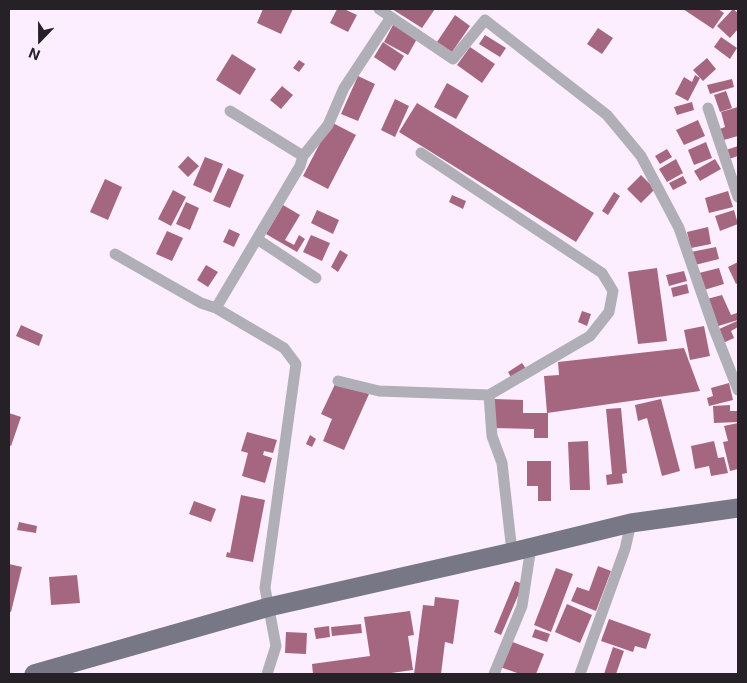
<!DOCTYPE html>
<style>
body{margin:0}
#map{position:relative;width:747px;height:683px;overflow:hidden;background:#fceefe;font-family:Inter,sans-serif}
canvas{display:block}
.frame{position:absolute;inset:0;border:10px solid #262127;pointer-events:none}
.north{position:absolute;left:15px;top:15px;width:50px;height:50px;-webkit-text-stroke:4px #fceefe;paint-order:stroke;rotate:202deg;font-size:14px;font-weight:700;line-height:20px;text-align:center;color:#262127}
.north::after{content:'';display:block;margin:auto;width:18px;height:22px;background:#262127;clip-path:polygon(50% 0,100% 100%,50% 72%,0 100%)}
</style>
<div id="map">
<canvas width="747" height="683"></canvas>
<div class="frame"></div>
<div class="north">N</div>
</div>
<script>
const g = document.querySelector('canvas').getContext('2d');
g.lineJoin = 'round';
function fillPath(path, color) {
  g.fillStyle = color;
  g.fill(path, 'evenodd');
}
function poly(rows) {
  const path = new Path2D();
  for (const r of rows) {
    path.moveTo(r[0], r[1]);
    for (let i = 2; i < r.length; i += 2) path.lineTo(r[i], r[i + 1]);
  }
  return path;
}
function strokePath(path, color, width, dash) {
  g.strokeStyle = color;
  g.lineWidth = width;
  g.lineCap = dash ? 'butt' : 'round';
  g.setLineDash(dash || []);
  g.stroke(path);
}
fillPath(poly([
 [263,9,293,9,281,34,257,23],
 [337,9,344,9,357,15,348,32,330,23],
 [392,9,435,9,422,28],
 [683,9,718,9,724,13,713,29],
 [733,9,738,13,738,29,730,38,717,26],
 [455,15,470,26,452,52,437,42],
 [394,23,418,37,408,55,384,42],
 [598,28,613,38,602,54,587,44],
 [485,35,506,48,500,57,479,44],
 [721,37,737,48,730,59,714,47],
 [383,42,404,56,395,71,374,57],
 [470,47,495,64,482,83,457,65],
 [232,54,256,69,240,95,216,80],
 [707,58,716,69,703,81,693,70],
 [299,60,305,64,299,72,293,68],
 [695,75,700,78,688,101,675,94,684,77,692,82],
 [358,76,375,84,358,121,341,114],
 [732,79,734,87,710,94,707,85],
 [447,83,469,96,456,119,434,107],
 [282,86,293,95,281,109,270,100],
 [726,91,732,108,720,112,714,95],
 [395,99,409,106,395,137,381,130],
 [692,102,694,110,677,115,674,107],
 [417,103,594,213,576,242,399,132],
 [738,107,738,136,720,141,717,130,725,127,721,112],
 [698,120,705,136,684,145,676,130],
 [331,122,356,135,328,189,303,176],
 [706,142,712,158,694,165,688,150],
 [738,146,738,156,729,159,726,150],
 [667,149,672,157,660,164,655,156],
 [188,156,199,166,188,177,178,167],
 [205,157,223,164,211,193,193,185],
 [676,159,683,173,667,182,659,169],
 [715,159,721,169,700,181,694,171],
 [228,168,244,175,230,208,213,201],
 [641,175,655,189,641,203,627,189],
 [683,176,687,183,673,190,669,183],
 [105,179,122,187,108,220,90,212],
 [173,190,186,197,171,226,158,219],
 [728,191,733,207,709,213,705,198],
 [614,192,620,196,608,215,602,211],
 [452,195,466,201,463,209,449,202],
 [186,202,199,208,190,230,176,224],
 [283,205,300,215,285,240,294,245,299,235,305,239,297,252,266,234],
 [317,210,339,220,333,234,311,223],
 [734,210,738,224,720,231,715,216],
 [708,227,711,244,691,248,687,232],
 [229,229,240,234,234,247,223,242],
 [167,231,183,238,172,261,156,254],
 [311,235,330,243,322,261,303,252],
 [716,247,719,259,695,265,691,252],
 [340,250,348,255,338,272,331,267],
 [738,262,738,283,736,284,728,267],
 [206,265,218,272,208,287,197,280],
 [657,268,667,341,638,344,628,272],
 [719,268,724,284,704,290,699,273],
 [684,271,687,281,669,286,666,275],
 [687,284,689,293,673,297,671,288],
 [722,295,731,315,737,313,738,320,715,327,707,299],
 [582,311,591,314,587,326,578,322],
 [737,321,738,327,731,331,734,338,723,343,717,330],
 [21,325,43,335,39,346,16,336],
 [704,326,710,356,690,360,684,330],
 [684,348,700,391,547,413,544,376,559,375,558,362],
 [522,363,527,370,512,379,508,372],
 [337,380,369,394,344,450,323,441,332,419,321,414],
 [729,383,733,400,709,406,707,398,713,396,711,388],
 [494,399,523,400,523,413,548,413,548,438,534,438,534,429,493,428],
 [661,399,680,471,662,476,647,418,638,421,635,405],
 [730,405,730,411,738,411,738,422,714,423,713,406],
 [621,408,627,473,622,474,623,483,607,485,606,475,612,474,606,409],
 [9,413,21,417,11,446,9,445],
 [738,423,738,469,730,471,723,442,728,441,724,426],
 [247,432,277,440,273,453,264,451,263,455,272,458,265,483,242,476,248,453,241,451],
 [310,435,316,439,312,447,306,444],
 [588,441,590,490,570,490,568,442],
 [714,441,718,458,724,457,728,473,711,476,709,466,695,469,691,446],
 [527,461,551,461,551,501,538,501,538,486,527,486],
 [241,495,265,500,253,562,226,557,227,552,230,553],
 [194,501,216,509,211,522,189,514],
 [19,522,37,526,36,533,17,530],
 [9,564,22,567,11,612,9,611],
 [598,566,611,571,596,611,571,601,577,587,589,591],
 [556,568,573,574,551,632,534,625],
 [77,575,80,603,51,605,49,577],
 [515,581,523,584,501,635,494,632],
 [435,597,459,600,453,644,445,642,441,674,414,674,423,605,434,606],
 [567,604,592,615,580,643,555,632],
 [410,611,414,635,408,636,413,670,384,674,313,674,312,664,370,656,364,617],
 [609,619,651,634,646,649,635,646,633,652,601,641],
 [361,624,362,633,332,636,331,627],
 [329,626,330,637,316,639,314,628],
 [535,629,550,634,547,642,532,637],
 [286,632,307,633,306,654,285,653],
 [510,641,544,654,536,674,520,674,500,667],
 [613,647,624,651,616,674,604,674]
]), '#a5677f');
strokePath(poly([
 [379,9,453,59,485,20,607,115,641,156,679,228,714,329,738,390],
 [708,108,738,197],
 [230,111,303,156],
 [421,153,602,273,613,291,609,312,590,336,489,395,492,436,502,463,512,552],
 [257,239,316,278],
 [115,254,201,303,216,308,284,348,296,364,265,588,276,646,267,674],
 [216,308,300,166,303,156,328,125,344,88,391,17],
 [338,381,379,391,489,395],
 [494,674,522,606,531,547],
 [580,674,625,549,631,523]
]), '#b0afb7', 11);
strokePath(poly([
 [34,674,269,607,512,552,631,523,738,508]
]), '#777785', 19);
</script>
